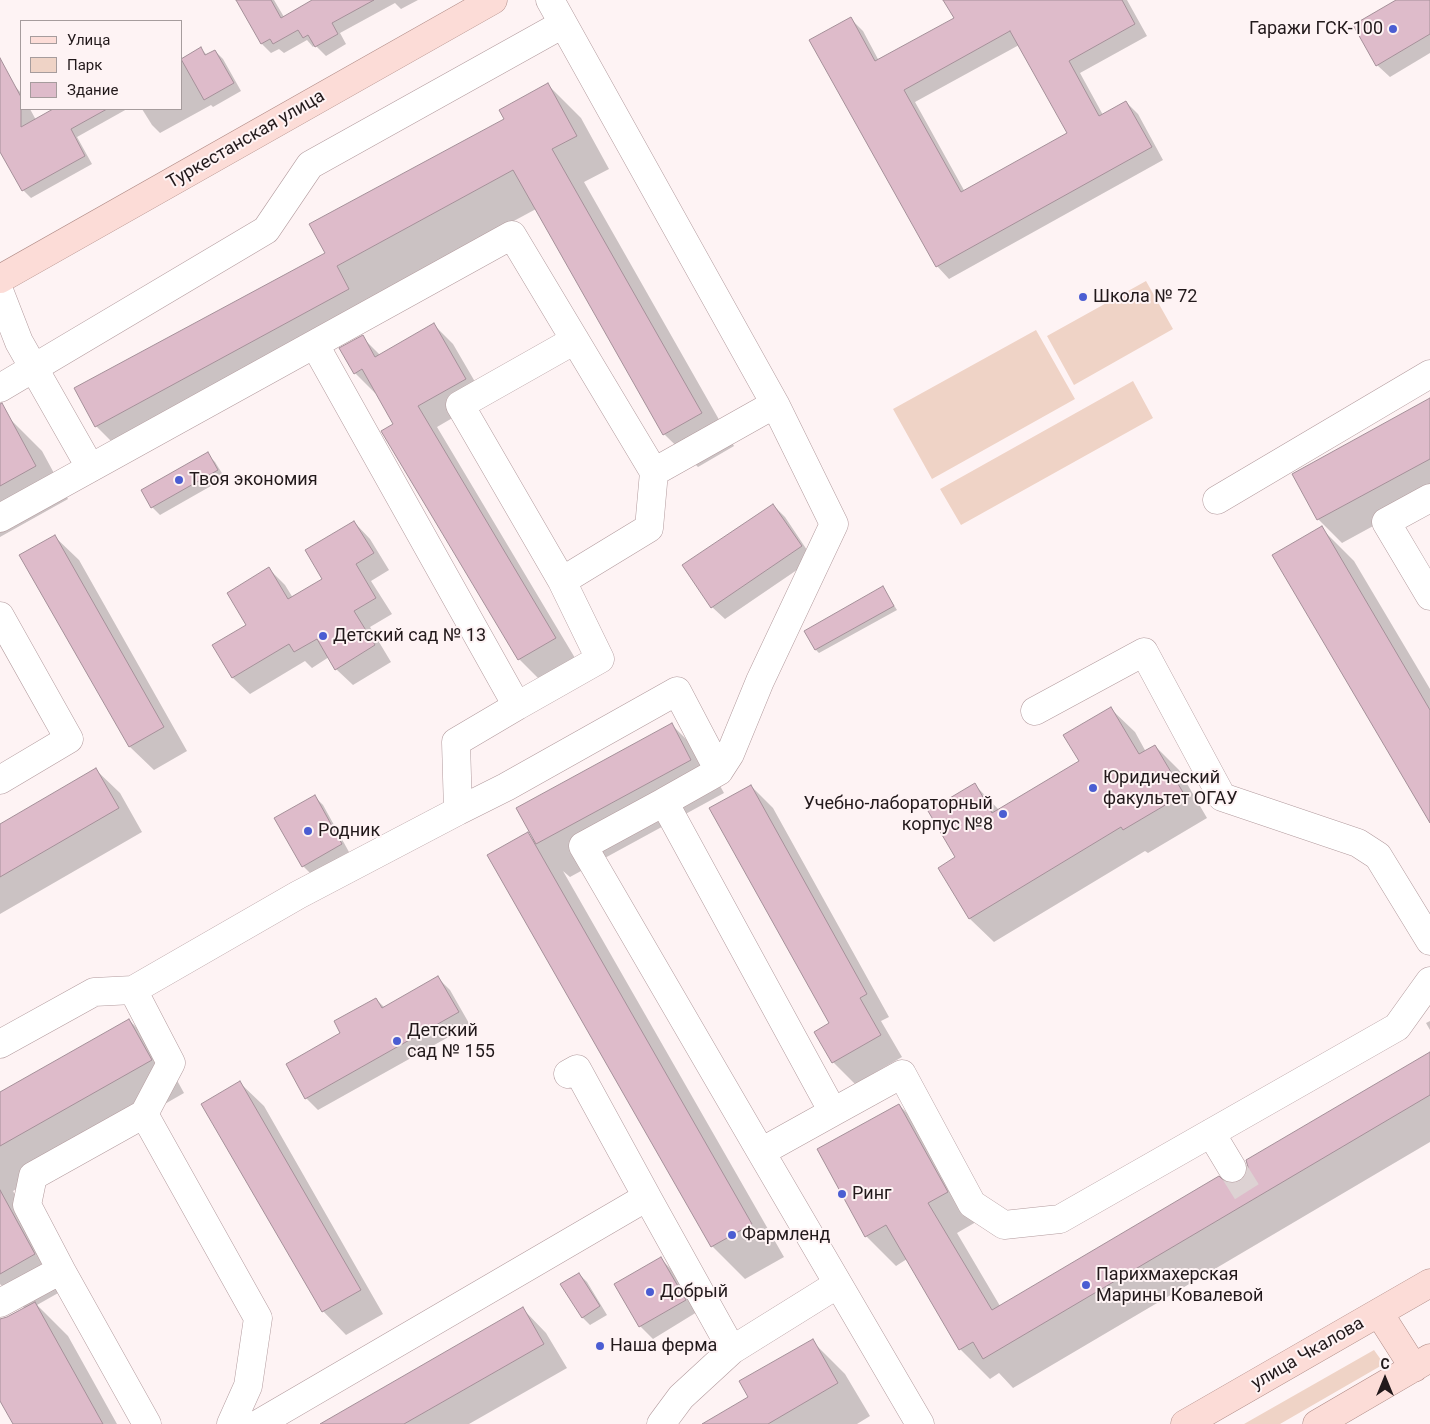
<!DOCTYPE html>
<meta charset="utf-8">
<style>
body{margin:0}
#map{position:relative;width:1430px;height:1424px;overflow:hidden;background:#fef3f4;font-family:Roboto,sans-serif}
canvas{display:block}
.legend{position:absolute;left:20px;top:20px;width:162px;height:90px;box-sizing:border-box;background:#fef3f4;border:1px solid #a69c9d;margin:0;padding:6px 9px;list-style:none;font-size:15px;color:#22191b}
.legend li{display:flex;align-items:center;gap:10px;height:25px}
.legend b{width:25px;border:1px solid #a69c9d}
.north{position:absolute;left:1360px;top:1354px;width:50px;height:50px;-webkit-text-stroke:4px #fef3f4;paint-order:stroke;rotate:0deg;font-size:14px;font-weight:700;line-height:20px;text-align:center;color:#22191b}
.north::after{content:'';display:block;margin:auto;width:18px;height:22px;background:#22191b;clip-path:polygon(50% 0,100% 100%,50% 72%,0 100%)}
</style>
<div id="map">
<canvas width="1430" height="1424"></canvas>
<ul class="legend">
<li><b style="height:6px;background:#fcdcd7"></b>Улица</li>
<li><b style="height:14px;background:#efd3c6"></b>Парк</li>
<li><b style="height:14px;background:#debbca"></b>Здание</li>
</ul>
<div class="north">С</div>
</div>
<script>
const g = document.querySelector('canvas').getContext('2d');
g.lineJoin = 'round';
function fillPath(path, color) {
  g.fillStyle = color;
  g.fill(path, 'evenodd');
}
function poly(rows) {
  const path = new Path2D();
  for (const r of rows) {
    path.moveTo(r[0], r[1]);
    for (let i = 2; i < r.length; i += 2) path.lineTo(r[i], r[i + 1]);
  }
  return path;
}
function strokePath(path, color, width, dash) {
  g.strokeStyle = color;
  g.lineWidth = width;
  g.lineCap = dash ? 'butt' : 'round';
  g.setLineDash(dash || []);
  g.stroke(path);
}
function label(font, color, halo, rows, align = 'center') {
  g.font = font + ' Roboto,sans-serif';
  g.lineWidth = 4;
  g.setLineDash([]);
  g.textBaseline = 'middle';
  g.strokeStyle = halo;
  g.fillStyle = color;
  for (const [text, x, y, turn = 0] of rows) {
    g.save();
    g.translate(x, y);
    g.rotate((+turn || 0) * Math.PI / 180);
    g.textAlign = isNaN(turn) ? turn : align;
    if (halo) g.strokeText(text, 0, 0);
    g.fillText(text, 0, 0);
    g.restore();
  }
}
fillPath(poly([
 [1146,281,1173,329,1074,385,1047,336],
 [1036,330,1075,399,932,479,893,409],
 [1133,381,1153,418,961,525,940,489],
 [1374,1350,1384,1364,1280,1424,1244,1424]
]), '#efd3c6');
fillPath(poly([
 [237,0,274,0,284,17,314,0,418,0,401,9,395,3,340,33,346,44,326,56,315,45,313,47,307,40,284,53,279,49,271,53,262,44],
 [945,0,1127,0,1147,36,1080,73,1103,115,1126,102,1138,114,1163,160,949,279,937,266,811,41,851,19,863,31,879,61,955,19],
 [1019,45,1069,134,965,192,915,102],
 [1398,0,1430,0,1430,53,1390,77,1377,65],
 [200,48,207,55,215,51,223,59,241,91,213,107,211,105,160,133,152,125,142,109,181,109,181,59],
 [14,85,21,93,21,109,30,109,36,120,56,109,127,109,77,137,92,164,31,198,23,190,0,149,0,93],
 [548,85,581,118,609,169,584,182,734,446,698,467,664,434,536,209,369,299,129,459,96,426,506,119],
 [434,325,453,344,485,399,437,427,575,658,539,679,519,659,383,432,395,424,376,392,375,393,355,373,362,337,380,355],
 [1430,399,1430,495,1342,543,1318,519],
 [9,418,42,451,68,499,0,537,0,422],
 [207,454,215,462,225,478,160,515,152,507],
 [773,505,785,517,813,559,725,619,712,607],
 [354,522,370,539,389,570,371,581,392,614,370,627,391,662,353,685,336,669,329,657,312,668,305,661,250,694,233,678,214,645,247,625,269,569,285,585,293,598,324,579],
 [1321,528,1354,561,1430,689,1430,820],
 [55,537,79,560,187,751,154,770,130,747,21,555],
 [883,588,897,610,819,653,816,650,806,631],
 [1111,709,1135,732,1146,752,1155,746,1179,770,1207,818,1148,853,1145,851,994,942,970,919,940,868,957,858,975,785,999,810,1081,762],
 [671,724,704,757,724,793,570,877,563,871,784,1257,745,1279,712,1246,528,834,534,840],
 [96,770,120,793,142,832,0,914,0,825],
 [751,786,773,808,889,1017,881,1021,902,1057,855,1084,833,1062,831,1024],
 [315,797,323,805,349,852,311,874,303,866],
 [438,978,450,990,470,1025,318,1110,306,1098,342,1034,376,999,385,1008],
 [129,1020,162,1053,184,1093,13,1191,67,1288,37,1305,68,1336,117,1424,14,1424,0,1399,0,1319,8,1318,25,1309,0,1284,0,1094],
 [1430,1021,1430,1030,1426,1023],
 [1430,1053,1430,1142,1013,1388,999,1373,990,1379,960,1349,907,1259,896,1266,866,1236,899,1105,929,1135,976,1222,957,1233,1000,1306,1223,1182,1232,1185,1241,1182],
 [240,1083,264,1106,383,1314,346,1335,323,1311],
 [660,1258,673,1271,697,1312,653,1339,640,1326,616,1285],
 [579,1274,587,1282,607,1315,590,1325,582,1317],
 [523,1309,546,1333,567,1368,469,1424,322,1424],
 [812,1341,845,1374,870,1416,857,1424,704,1424,750,1397]
]), '#0003');
const building = poly([
 [236,0,271,0,281,18,312,0,374,0,332,23,338,34,315,47,308,35,303,38,298,30,273,44,270,39,261,44,236,0],
 [943,0,1122,0,1135,24,1069,61,1099,116,1126,101,1152,147,936,267,809,40,851,17,875,61,954,18,943,0],
 [1010,31,1067,133,961,192,904,90,1010,31],
 [1396,0,1430,0,1430,34,1376,66,1353,25,1396,0],
 [201,47,205,55,215,50,234,83,204,100,181,59,201,47],
 [0,58,21,97,21,127,53,109,107,109,71,129,85,156,22,191,0,152,0,58],
 [548,83,577,136,552,149,702,413,663,435,513,170,337,266,349,289,95,427,74,388,325,253,309,224,504,119,499,110,548,83],
 [434,323,466,379,418,406,556,638,518,660,381,431,393,424,362,369,354,374,339,348,363,335,375,357,434,323],
 [1430,398,1430,459,1317,520,1292,474,1430,398],
 [2,403,36,466,0,486,0,404,2,403],
 [208,452,218,470,151,508,141,490,208,452],
 [773,504,802,546,711,608,682,565,773,504],
 [354,521,374,553,356,564,376,598,354,611,375,645,335,670,317,639,294,652,289,644,232,678,212,645,246,625,227,593,269,567,288,599,322,579,305,550,354,521],
 [1322,526,1430,710,1430,823,1272,555,1322,526],
 [55,535,164,727,129,747,19,555,55,535],
 [883,586,894,606,815,650,804,631,883,586],
 [1111,707,1139,754,1155,745,1184,794,1123,830,1121,827,969,919,938,868,955,857,928,811,975,783,992,813,1079,761,1063,735,1111,707],
 [672,723,691,760,536,844,516,808,672,723],
 [96,768,119,808,0,877,0,824,96,768],
 [751,785,867,994,860,998,881,1035,832,1063,814,1032,829,1023,709,808,751,785],
 [315,795,342,844,302,867,274,818,315,795],
 [528,832,752,1224,711,1247,487,855,528,832],
 [438,976,459,1012,305,1099,286,1064,340,1033,334,1021,376,998,382,1008,438,976],
 [129,1019,152,1060,0,1146,0,1092,129,1019],
 [1430,1052,1430,1095,983,1359,973,1342,959,1350,886,1225,865,1237,817,1149,899,1104,948,1192,928,1203,992,1310,1219,1176,1224,1181,1232,1184,1240,1181,1246,1175,1248,1167,1246,1160,1430,1052],
 [240,1081,361,1290,322,1312,201,1104,240,1081],
 [0,1190,35,1254,0,1274,0,1190],
 [661,1257,686,1300,639,1327,614,1284,661,1257],
 [579,1273,600,1306,582,1318,560,1284,579,1273],
 [35,1302,103,1424,13,1424,0,1401,0,1319,7,1317,35,1302],
 [523,1307,544,1344,404,1424,320,1424,523,1307],
 [813,1339,838,1383,768,1424,702,1424,748,1397,739,1381,813,1339]
]);
fillPath(building, '#debbca');
strokePath(building, '#a59099', 1);
strokePath(poly([
 [1232,1168,1252,1200]
]), '#ddd2d3', 28, [28, 14]);
const minor = poly([
 [550,0,775,404,834,524,760,681,730,754,719,771,664,802,833,1112,761,1152,920,1424],
 [0,293,19,342,90,467],
 [575,340,460,405,562,581,649,528,654,472,775,404],
 [315,345,517,706,600,659,562,581],
 [0,388,266,230,310,165,563,24],
 [1430,498,1386,522,1430,596],
 [1217,500,1430,374],
 [0,518,512,235,654,472],
 [0,616,69,739,0,780],
 [1035,711,1144,652,1222,797,1358,843,1378,856,1430,941],
 [664,802,583,846,761,1152],
 [458,811,506,787,677,691,719,771],
 [133,990,298,895,458,811,456,742,517,706],
 [0,1044,94,992,133,990,171,1063,144,1114],
 [568,1074,577,1069,647,1197],
 [833,1112,902,1074,972,1204,1004,1225,1060,1219,1397,1027,1430,981],
 [1211,1133,1232,1168],
 [0,1303,61,1270],
 [147,1424,61,1270,27,1205,33,1176,144,1114,258,1318,248,1386,231,1424],
 [258,1424,647,1197,732,1350],
 [661,1424,681,1397,732,1350,838,1284]
]);
const major = poly([
 [0,279,493,0],
 [1379,1313,1414,1368],
 [1185,1424,1430,1283],
 [1317,1424,1430,1358]
]);
strokePath(minor, '#b29a9d', 29);
strokePath(major, '#ae8984', 29);
strokePath(minor, '#fff', 28);
strokePath(major, '#fcdcd7', 28);
for (const [x, y, r, color] of [
 [1393,29,5,"#4b5dd2"],
 [1083,297,5,"#4b5dd2"],
 [179,480,5,"#4b5dd2"],
 [323,636,5,"#4b5dd2"],
 [1093,788,5,"#4b5dd2"],
 [1003,814,5,"#4b5dd2"],
 [308,831,5,"#4b5dd2"],
 [397,1041,5,"#4b5dd2"],
 [842,1194,5,"#4b5dd2"],
 [732,1235,5,"#4b5dd2"],
 [1086,1285,5,"#4b5dd2"],
 [650,1292,5,"#4b5dd2"],
 [600,1346,5,"#4b5dd2"]
]) {
  const dot = new Path2D();
  dot.arc(x, y, r, 0, 2 * Math.PI);
  g.fillStyle = color;
  g.fill(dot);
  strokePath(dot, '#fef3f4', 2);
}
label('18px', '#22191b', '#fef3f4', [
 ["Гаражи ГСК-100",1383,29,"right"],
 ["Школа № 72",1093,297],
 ["Твоя экономия",189,480],
 ["Детский сад № 13",333,636],
 ["Юридический",1103,778],
 ["факультет ОГАУ",1103,799],
 ["Учебно-лабораторный",993,804,"right"],
 ["корпус №8",993,825,"right"],
 ["Родник",318,831],
 ["Детский",407,1031],
 ["сад № 155",407,1052],
 ["Ринг",852,1194],
 ["Фармленд",742,1235],
 ["Парихмахерская",1096,1275],
 ["Марины Ковалевой",1096,1296],
 ["Добрый",660,1292],
 ["Наша ферма",610,1346]
], 'left');
label('18px', '#22191b', '#fef3f4', [
 ["Туркестанская улица",246,140,-30],
 ["улица Чкалова",1308,1354,-30]
]);
</script>
